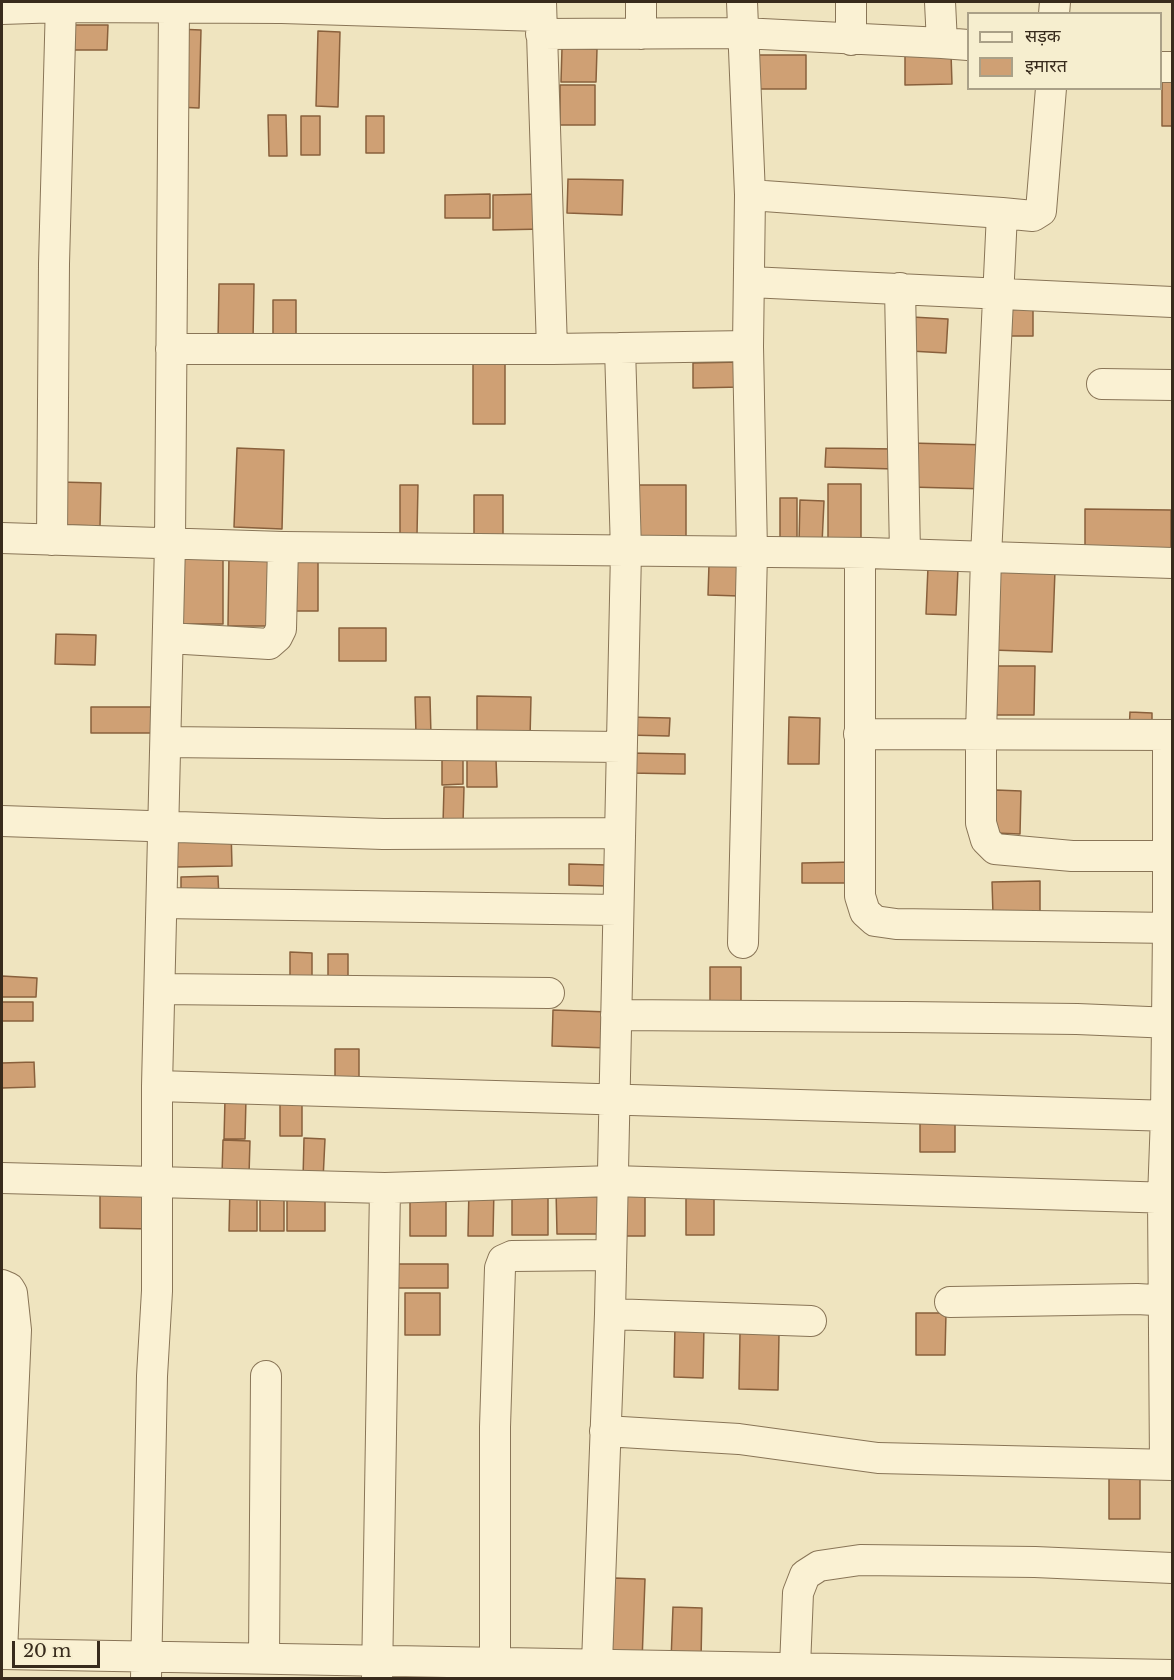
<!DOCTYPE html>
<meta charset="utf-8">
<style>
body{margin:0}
#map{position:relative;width:1174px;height:1680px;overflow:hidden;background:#efe4bf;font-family:"Libre Baskerville","Noto Sans Devanagari",serif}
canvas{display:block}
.frame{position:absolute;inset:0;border:3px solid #382b1c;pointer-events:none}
.legend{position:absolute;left:967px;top:12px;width:195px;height:78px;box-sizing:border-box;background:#f6eecf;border:2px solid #aaa087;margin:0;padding:8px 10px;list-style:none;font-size:18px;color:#382b1c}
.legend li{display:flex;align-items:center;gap:12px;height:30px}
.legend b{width:30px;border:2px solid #aaa087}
.scale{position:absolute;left:12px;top:1641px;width:88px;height:27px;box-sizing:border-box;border:3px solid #382b1c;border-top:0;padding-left:8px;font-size:18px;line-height:21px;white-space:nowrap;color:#382b1c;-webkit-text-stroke:4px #f6eecf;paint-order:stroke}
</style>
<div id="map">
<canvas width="1174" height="1680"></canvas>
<div class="frame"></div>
<ul class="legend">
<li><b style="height:8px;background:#faf1d3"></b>सड़क</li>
<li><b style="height:16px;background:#cfa074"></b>इमारत</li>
</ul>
<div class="scale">20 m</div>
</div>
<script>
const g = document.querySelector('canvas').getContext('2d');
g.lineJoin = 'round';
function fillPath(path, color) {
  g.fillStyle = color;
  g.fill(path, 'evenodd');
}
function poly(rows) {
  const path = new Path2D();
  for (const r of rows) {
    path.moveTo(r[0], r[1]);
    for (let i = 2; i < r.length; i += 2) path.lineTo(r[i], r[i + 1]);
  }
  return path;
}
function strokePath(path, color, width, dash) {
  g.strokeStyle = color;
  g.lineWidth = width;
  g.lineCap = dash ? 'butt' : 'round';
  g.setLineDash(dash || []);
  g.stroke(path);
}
const building = poly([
 [71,25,108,25,107,50,70,50,71,25],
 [177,29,201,30,199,108,176,107,177,29],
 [318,31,340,32,338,107,316,106,318,31],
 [562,48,597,49,596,82,561,82,562,48],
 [951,53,952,84,905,85,905,54,951,53],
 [756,55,806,55,806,89,756,89,756,55],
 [1162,80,1172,80,1172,126,1162,126,1162,80],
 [560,85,595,85,595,125,560,125,560,85],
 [268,115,286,115,287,156,269,156,268,115],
 [301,116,320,116,320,155,301,155,301,116],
 [366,116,384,116,384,153,366,153,366,116],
 [568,179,623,180,622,215,567,213,568,179],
 [490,194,490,218,445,218,445,195,490,194],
 [544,194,545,229,493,230,493,195,544,194],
 [219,284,254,284,253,341,218,341,219,284],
 [273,300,296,300,296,341,273,341,273,300],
 [1007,300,1033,300,1033,336,1007,336,1007,300],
 [912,317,948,319,946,353,910,351,912,317],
 [473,359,505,359,505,424,473,424,473,359],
 [741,362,741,387,693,388,693,363,741,362],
 [910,443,989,445,988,489,909,487,910,443],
 [237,448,284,450,282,529,234,527,237,448],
 [826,448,895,449,894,469,825,467,826,448],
 [59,482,101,483,100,526,58,525,59,482],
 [828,484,861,484,861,544,828,544,828,484],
 [400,485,418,485,417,535,400,535,400,485],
 [637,485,686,485,686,541,637,541,637,485],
 [474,495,503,495,503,536,474,536,474,495],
 [780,498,797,498,797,544,780,544,780,498],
 [800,500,824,501,822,544,799,543,800,500],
 [1085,509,1171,510,1171,552,1085,552,1085,509],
 [174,552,223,553,223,624,173,624,174,552],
 [286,554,318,554,318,611,286,611,286,554],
 [229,555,276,555,276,626,228,626,229,555],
 [709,564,740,565,739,596,708,595,709,564],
 [928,567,958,568,956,615,926,614,928,567],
 [995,568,1055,570,1052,652,992,650,995,568],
 [339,628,386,628,386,661,339,661,339,628],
 [56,634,96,635,95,665,55,664,56,634],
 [994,666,1035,666,1034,715,993,715,994,666],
 [477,696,531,697,530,738,477,737,477,696],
 [415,697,430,697,431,736,416,736,415,697],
 [91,707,162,707,161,733,91,733,91,707],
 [1130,712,1152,713,1152,733,1129,732,1130,712],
 [627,717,670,718,669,736,626,735,627,717],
 [789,717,820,718,819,764,788,764,789,717],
 [442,750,463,750,463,784,442,785,442,750],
 [629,753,685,754,685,774,629,773,629,753],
 [467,759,496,759,497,787,467,787,467,759],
 [444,787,464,787,463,824,443,824,444,787],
 [996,790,1021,791,1020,834,995,833,996,790],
 [231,829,232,866,177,867,177,830,231,829],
 [856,862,856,883,802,883,802,863,856,862],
 [569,864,608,865,607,886,569,885,569,864],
 [218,876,219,899,181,900,181,877,218,876],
 [1040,881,1040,914,993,915,992,882,1040,881],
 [290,952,312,953,312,988,290,988,290,952],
 [328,954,348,954,348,988,328,988,328,954],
 [710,967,741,967,741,1009,710,1009,710,967],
 [2,976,37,978,36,997,2,997,2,976],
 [2,1002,33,1002,33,1021,2,1021,2,1002],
 [553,1010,609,1012,608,1048,552,1046,553,1010],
 [335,1049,359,1049,359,1086,335,1086,335,1049],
 [34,1062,35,1087,2,1088,2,1063,34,1062],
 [225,1098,246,1098,245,1139,224,1139,225,1098],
 [280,1099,302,1099,302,1136,280,1136,280,1099],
 [920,1119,955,1120,955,1152,920,1152,920,1119],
 [304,1138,325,1139,323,1180,303,1179,304,1138],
 [223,1140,250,1141,249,1175,222,1175,223,1140],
 [100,1181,152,1182,151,1229,100,1228,100,1181],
 [230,1185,257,1186,257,1231,229,1231,230,1185],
 [260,1186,284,1186,284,1231,260,1231,260,1186],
 [512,1187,548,1187,548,1235,512,1235,512,1187],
 [287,1188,325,1188,325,1231,287,1231,287,1188],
 [469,1188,494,1188,493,1236,468,1236,469,1188],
 [623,1189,645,1189,645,1236,624,1236,623,1189],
 [410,1190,446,1190,446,1236,410,1236,410,1190],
 [556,1190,603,1190,603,1234,557,1234,556,1190],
 [686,1194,714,1194,714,1235,686,1235,686,1194],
 [398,1264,448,1264,448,1288,398,1288,398,1264],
 [405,1293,440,1293,440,1335,405,1335,405,1293],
 [916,1313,946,1313,945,1355,916,1355,916,1313],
 [675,1324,704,1325,703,1378,674,1377,675,1324],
 [740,1333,779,1334,778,1390,739,1389,740,1333],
 [1109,1474,1140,1474,1140,1519,1109,1519,1109,1474],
 [614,1578,645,1579,642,1662,611,1661,614,1578],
 [673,1607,702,1608,701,1661,671,1661,673,1607]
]);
fillPath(building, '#cfa074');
strokePath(building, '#89603c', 1.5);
const minor = poly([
 [541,2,552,349,620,348,626,551,610,1314,597,1663],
 [742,2,750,195,748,346,752,552,743,943],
 [851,2,851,40],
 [940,2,942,43,968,45],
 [2,9,61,7,282,8,540,16],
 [1054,14,1055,2],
 [541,34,742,33,942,43],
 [641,34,641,2],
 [1160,67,1172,67],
 [1051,88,1041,211,1033,216,1002,213,986,557,981,734,981,823,986,840,995,849,1072,856,1172,856],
 [750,195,1002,213],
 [750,282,1172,302],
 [900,288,905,554],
 [620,348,748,346],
 [171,349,552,349],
 [1102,384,1172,385],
 [2,538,283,547,868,553,1172,563],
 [52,540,54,264,61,2],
 [860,553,860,896,865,912,875,921,896,924,1172,928],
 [168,638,269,644,277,637,281,629,283,547],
 [859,734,1172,735],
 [166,742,621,747],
 [2,821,383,834,619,833],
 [162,903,617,910],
 [160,989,549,993],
 [616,1015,905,1017,1077,1019,1172,1023],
 [157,1086,1172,1116],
 [2,1178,385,1188,613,1181,1172,1198],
 [2,1285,9,1288,12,1293,16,1330,2,1652],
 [950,1302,1137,1299,1172,1301],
 [610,1314,811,1321],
 [605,1431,739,1439,878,1458,1172,1465],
 [1165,1465,1163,1198,1166,1116,1168,928,1168,735],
 [2,1654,1172,1675],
 [264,1658,266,1376],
 [495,1662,495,1427,500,1268,503,1260,512,1256,611,1255],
 [795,1667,798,1593,805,1575,819,1566,860,1560,1035,1562,1172,1568],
 [146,1678,152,1376,157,1291,157,1086,170,543,174,7],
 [377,1678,385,1188]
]);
strokePath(minor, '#897557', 32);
strokePath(minor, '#faf1d3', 30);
</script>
